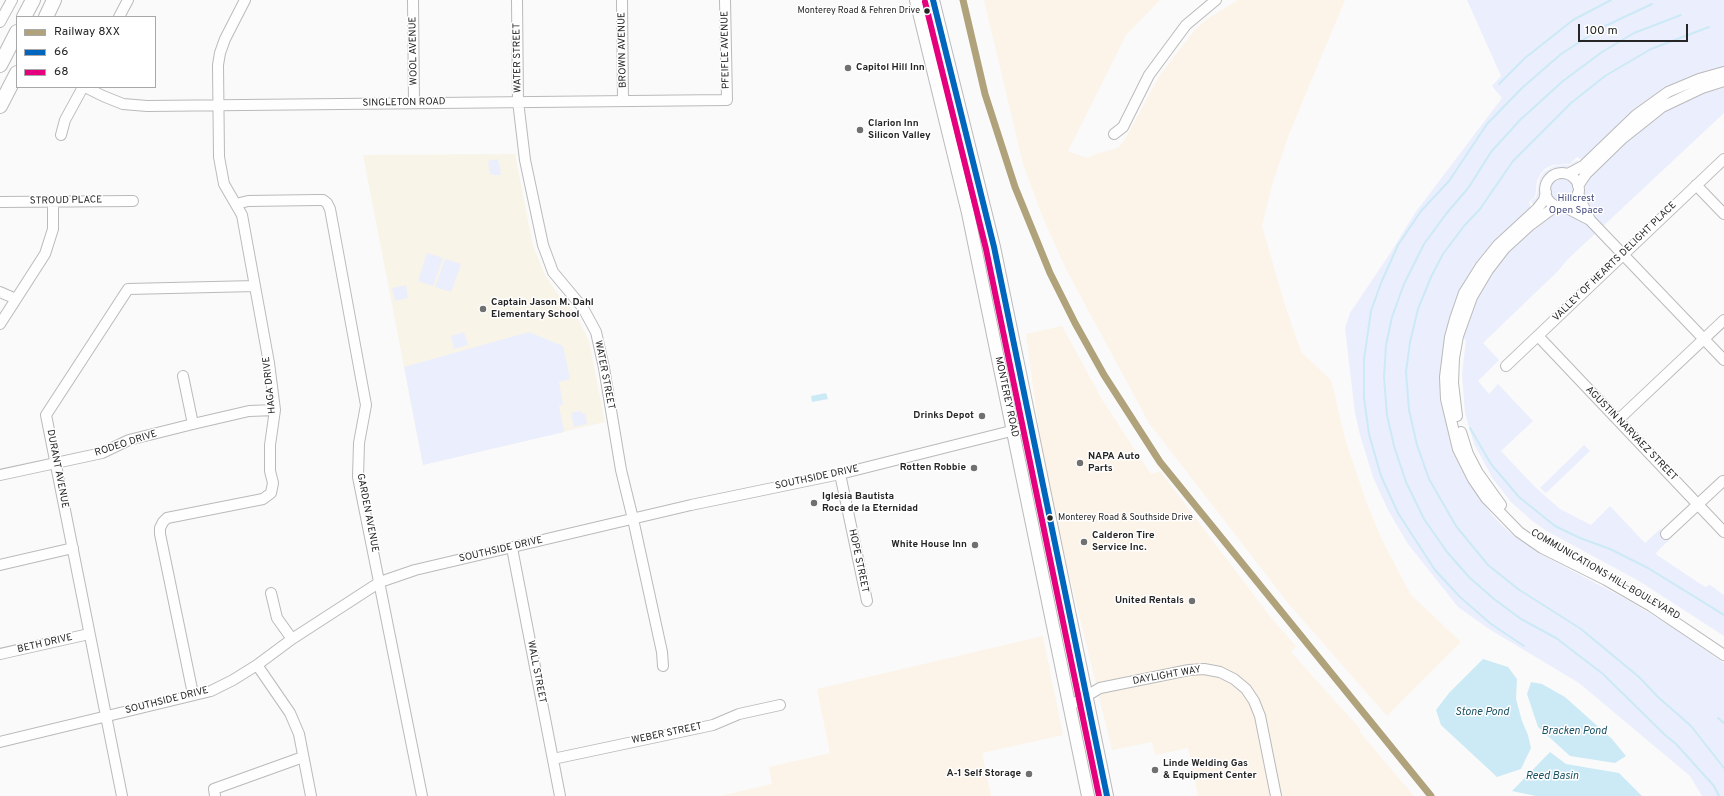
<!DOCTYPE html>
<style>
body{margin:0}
#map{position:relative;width:1724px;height:796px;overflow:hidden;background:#fafafa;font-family:Overpass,sans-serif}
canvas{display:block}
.legend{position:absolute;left:16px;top:16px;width:140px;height:72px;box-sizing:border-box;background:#fff;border:1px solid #a8a8a9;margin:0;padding:5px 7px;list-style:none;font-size:12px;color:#262627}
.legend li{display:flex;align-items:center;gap:8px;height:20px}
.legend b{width:20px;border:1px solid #a8a8a9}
.scale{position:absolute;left:1578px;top:24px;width:110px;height:18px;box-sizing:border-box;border:2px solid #262627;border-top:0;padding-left:5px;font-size:12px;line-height:14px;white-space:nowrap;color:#262627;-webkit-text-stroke:3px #fff;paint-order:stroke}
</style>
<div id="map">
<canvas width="1724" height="796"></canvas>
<ul class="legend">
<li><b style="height:5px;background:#b0a27a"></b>Railway 8XX</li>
<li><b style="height:5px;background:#0065bd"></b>66</li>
<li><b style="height:5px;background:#e5007d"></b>68</li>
</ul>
<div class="scale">100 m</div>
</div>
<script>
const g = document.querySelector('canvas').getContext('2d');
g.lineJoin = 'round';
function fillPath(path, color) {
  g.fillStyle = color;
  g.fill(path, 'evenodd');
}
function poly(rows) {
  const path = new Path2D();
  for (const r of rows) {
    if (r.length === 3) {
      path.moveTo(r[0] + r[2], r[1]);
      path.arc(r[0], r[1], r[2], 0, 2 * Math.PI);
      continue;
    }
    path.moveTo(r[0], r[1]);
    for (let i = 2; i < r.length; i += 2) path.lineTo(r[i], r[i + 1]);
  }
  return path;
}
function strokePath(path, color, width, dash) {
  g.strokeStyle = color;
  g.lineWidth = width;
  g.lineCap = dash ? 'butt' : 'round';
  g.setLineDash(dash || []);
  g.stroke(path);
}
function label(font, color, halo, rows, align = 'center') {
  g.font = font + ' Overpass,sans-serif';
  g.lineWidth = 3;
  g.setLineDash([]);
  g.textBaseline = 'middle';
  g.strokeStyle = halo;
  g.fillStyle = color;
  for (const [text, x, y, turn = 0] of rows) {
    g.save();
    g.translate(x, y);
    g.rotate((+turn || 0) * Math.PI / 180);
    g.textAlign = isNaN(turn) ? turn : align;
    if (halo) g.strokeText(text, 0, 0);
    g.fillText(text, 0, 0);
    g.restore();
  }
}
fillPath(poly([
 [984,0,1160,0,1126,35,1068,151,1087,158,1096,154,1118,148,1124,141,1160,75,1193,32,1207,19,1238,0,1345,0,1289,134,1272,185,1262,226,1284,302,1301,352,1331,380,1346,442,1367,504,1383,542,1411,595,1461,642,1387,716,1288,603,1149,423,1067,271,1043,218,1023,164],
 [1062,326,1103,401,1151,474,1160,471,1272,619,1296,646,1291,652,1361,730,1359,731,1414,796,1198,796,1188,748,1155,755,1152,742,1112,750,1045,475,1026,334],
 [1043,636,1063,735,982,753,991,796,720,796,772,784,769,767,830,753,817,689]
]), '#fcf3e9');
fillPath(poly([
 [515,154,533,246,545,275,558,294,576,315,589,341,605,422,423,465,363,155]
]), '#f9f4e8');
fillPath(poly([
 [1467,0,1724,0,1724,68,1633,112,1582,160,1577,157,1570,164,1553,165,1546,168,1541,173,1537,181,1535,197,1529,202,1531,208,1487,252,1443,400,1446,423,1455,451,1469,481,1492,515,1510,533,1540,554,1626,599,1669,625,1724,663,1724,796,1702,796,1690,776,1579,683,1489,629,1458,607,1408,544,1388,510,1373,477,1360,435,1355,413,1345,328,1350,313,1391,252,1415,213,1502,98,1492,86,1501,76],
 [1724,81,1724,113,1568,259,1558,271,1483,343,1499,360,1478,381,1489,394,1498,384,1533,421,1501,451,1535,487,1560,509,1591,525,1610,506,1645,543,1660,529,1670,539,1656,553,1657,555,1705,587,1710,585,1724,595,1724,636,1639,581,1545,530,1530,519,1511,502,1493,479,1474,444,1465,413,1462,374,1466,340,1462,338,1475,301,1491,274,1508,252,1533,229,1534,206,1531,201,1536,198,1540,178,1544,172,1554,166,1570,165,1577,160,1580,163,1637,125],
 [498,159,501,175,495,175,490,174,488,161],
 [427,253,443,258,433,286,418,281],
 [445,259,461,264,451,292,435,287],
 [406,285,408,298,395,301,392,288],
 [464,332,468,345,454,349,451,336],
 [529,332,563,346,570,379,559,382,563,404,559,406,564,432,423,465,404,367],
 [580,411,583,414,585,413,587,424,574,427,571,413],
 [1584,445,1590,451,1546,493,1541,489,1540,488]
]), '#ebeefc');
fillPath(poly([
 [826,393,828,399,812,402,811,396],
 [1483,659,1508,667,1517,679,1516,699,1522,721,1528,735,1531,748,1521,769,1497,777,1441,725,1436,710,1449,693],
 [1531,682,1542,684,1565,697,1612,739,1626,756,1615,763,1570,756,1538,727,1527,694],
 [1550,752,1566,764,1619,773,1642,796,1536,796,1512,791]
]), '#cceaf6');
strokePath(poly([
 [1681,15,1634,33,1602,52,1563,81,1520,120,1491,152,1469,187,1446,214,1424,244,1404,284,1392,317,1386,345,1384,377,1387,415,1394,446,1406,482,1424,519,1447,552,1469,577,1494,599,1521,619,1556,638,1603,674,1665,735,1676,744,1714,786,1719,796],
 [1709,27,1651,49,1605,76,1571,103,1513,161,1480,209,1464,226,1443,254,1431,277,1418,309,1410,342,1406,372,1409,410,1417,445,1429,479,1456,526,1488,565,1518,589,1581,629,1639,677,1658,697,1691,726,1724,768],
 [1499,84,1525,58,1573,20,1611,0],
 [1470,428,1491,464,1519,497,1555,526,1580,538,1610,549,1648,568,1724,615],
 [1524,646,1491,624,1460,597,1435,570,1398,513,1381,476,1369,434,1364,398,1364,359,1371,311,1381,283,1398,245,1421,211,1449,181,1487,124,1522,88,1561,54,1603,27,1652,4],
 [1718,718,1724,723]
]), '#cceaf6', 2);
const minor = poly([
 [413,0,414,103],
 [517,0,518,101,525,160,543,245,553,272,583,308,596,332,604,368,621,470,633,519,662,652,663,666],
 [622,0,623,101],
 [119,17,128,0],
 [0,22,12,0],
 [85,87,103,96,123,104,147,106,727,100,725,0],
 [1114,134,1123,127,1149,75,1186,25,1216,0],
 [61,135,65,120,83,87],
 [1562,190,17],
 [1568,174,1583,166,1636,115,1668,92,1699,79,1724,72],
 [1696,185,1724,214],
 [1578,186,1586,174,1623,138,1662,107,1702,88,1724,81],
 [1546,192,1544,200,1537,209,1498,245,1481,266,1464,293,1455,319,1450,337,1445,377,1446,399,1458,449,1473,479,1486,498,1519,532,1542,548,1606,580,1651,606,1724,655],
 [1578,193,1581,201,1590,220],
 [0,202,133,201],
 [236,204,248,201,317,200,323,200,327,203,330,209,366,405,359,443,358,477,422,796],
 [1565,207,1590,220,1724,360],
 [0,292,16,299],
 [0,324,45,254,53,229,53,202],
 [1538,336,1724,532],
 [1506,366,1724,159],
 [183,376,193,424],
 [1457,416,1453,383,1454,358,1458,336,1472,297,1488,270,1505,248,1529,226,1556,206],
 [1618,420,1724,320],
 [1461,432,1468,454,1478,473,1501,505],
 [840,474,867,601],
 [0,475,102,453,129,440,193,424,249,411,275,410],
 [1666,534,1723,481],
 [512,548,560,796],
 [0,565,73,548],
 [271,593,277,618,292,639],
 [0,654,89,634],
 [257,665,290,713,299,734,311,796],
 [193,694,160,534,160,528,163,522,167,518,263,499,271,493,273,483,270,471,270,445,275,410,269,363,242,215,224,184,219,157,218,65,220,53,225,39,245,0],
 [1071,705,1100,688,1189,670,1204,669,1220,672,1234,679,1246,689,1254,701,1260,716,1276,796],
 [0,742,211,691,233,680,257,665,292,639,380,582,415,570,691,505,840,474,1031,426],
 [553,759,713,725,739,714,780,705],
 [122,796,46,415,128,289,255,286],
 [215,796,214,789,303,757]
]);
const major = poly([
 [916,0,968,213,1088,796],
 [933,0,994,247,1107,796]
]);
const highway = poly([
 [24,17,33,0],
 [46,17,54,0],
 [0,65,17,32],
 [0,106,17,73]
]);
strokePath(minor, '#bababa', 12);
strokePath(major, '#bababa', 14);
strokePath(highway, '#bababa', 16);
strokePath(minor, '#fefefe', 10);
strokePath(major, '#fefefe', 12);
strokePath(highway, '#fefefe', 14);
strokePath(poly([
 [933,0,994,247,1107,796]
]), '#0065bd', 6);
strokePath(poly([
 [925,2,986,249,1099,796]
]), '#e5007d', 6);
strokePath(poly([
 [963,0,985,94,1015,187,1050,273,1075,323,1104,375,1160,462,1431,796]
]), '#b0a27a', 7);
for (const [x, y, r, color] of [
 [927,11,3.5,"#262627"],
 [848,68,4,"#707071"],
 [860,130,4,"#707071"],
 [483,309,4,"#707071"],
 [982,416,4,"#707071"],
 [1080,463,4,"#707071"],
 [974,468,4,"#707071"],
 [814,503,4,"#707071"],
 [1050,518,3.5,"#262627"],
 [1084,542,4,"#707071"],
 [975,545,4,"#707071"],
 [1192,601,4,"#707071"],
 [1155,770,4,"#707071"],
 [1029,774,4,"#707071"]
]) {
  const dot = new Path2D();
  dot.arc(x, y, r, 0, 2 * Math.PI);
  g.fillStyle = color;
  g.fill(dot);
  strokePath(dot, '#fff', 1.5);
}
label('9px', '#262627', '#fff', [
 ["Monterey Road & Fehren Drive",920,11],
 ["Monterey Road & Southside Drive",1058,518,"left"]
], 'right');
label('10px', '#262627', '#fff', [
 ["BROWN AVENUE",623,50,-91],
 ["PFEIFLE AVENUE",726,50,-91],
 ["WOOL AVENUE",414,51,-91],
 ["WATER STREET",518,58,-91],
 ["SINGLETON ROAD",404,103,-1],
 ["STROUD PLACE",66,201,-1],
 ["VALLEY OF HEARTS DELIGHT PLACE",1615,262,-44],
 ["WATER STREET",604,375,79],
 ["HAGA DRIVE",270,385,-96],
 ["MONTEREY ROAD",1006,397,78],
 ["AGUSTIN NARVAEZ STREET",1631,434,46],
 ["RODEO DRIVE",126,444,-18],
 ["DURANT AVENUE",57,469,79],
 ["SOUTHSIDE DRIVE",817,478,-12],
 ["GARDEN AVENUE",367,513,79],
 ["SOUTHSIDE DRIVE",501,550,-13],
 ["HOPE STREET",858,561,78],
 ["COMMUNICATIONS HILL BOULEVARD",1605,575,30],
 ["BETH DRIVE",45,644,-13],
 ["WALL STREET",536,672,79],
 ["DAYLIGHT WAY",1167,676,-10],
 ["SOUTHSIDE DRIVE",167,701,-14],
 ["WEBER STREET",667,734,-12]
]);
label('bold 10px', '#262627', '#fff', [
 ["Capitol Hill Inn",856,68],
 ["Clarion Inn",868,124],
 ["Silicon Valley",868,136],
 ["Captain Jason M. Dahl",491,303],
 ["Elementary School",491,315],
 ["Drinks Depot",974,416,"right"],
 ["NAPA Auto",1088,457],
 ["Parts",1088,469],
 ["Rotten Robbie",966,468,"right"],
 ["Iglesia Bautista",822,497],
 ["Roca de la Eternidad",822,509],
 ["Calderon Tire",1092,536],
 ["Service Inc.",1092,548],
 ["White House Inn",967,545,"right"],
 ["United Rentals",1184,601,"right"],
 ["Linde Welding Gas",1163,764],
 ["& Equipment Center",1163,776],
 ["A-1 Self Storage",1021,774,"right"]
], 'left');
label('10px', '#464c7d', '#fff', [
 ["Hillcrest",1576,199],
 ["Open Space",1576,211]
]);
label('italic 11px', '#1b5264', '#fff', [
 ["Stone Pond",1482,713],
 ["Bracken Pond",1574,732],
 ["Reed Basin",1552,777]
]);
</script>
